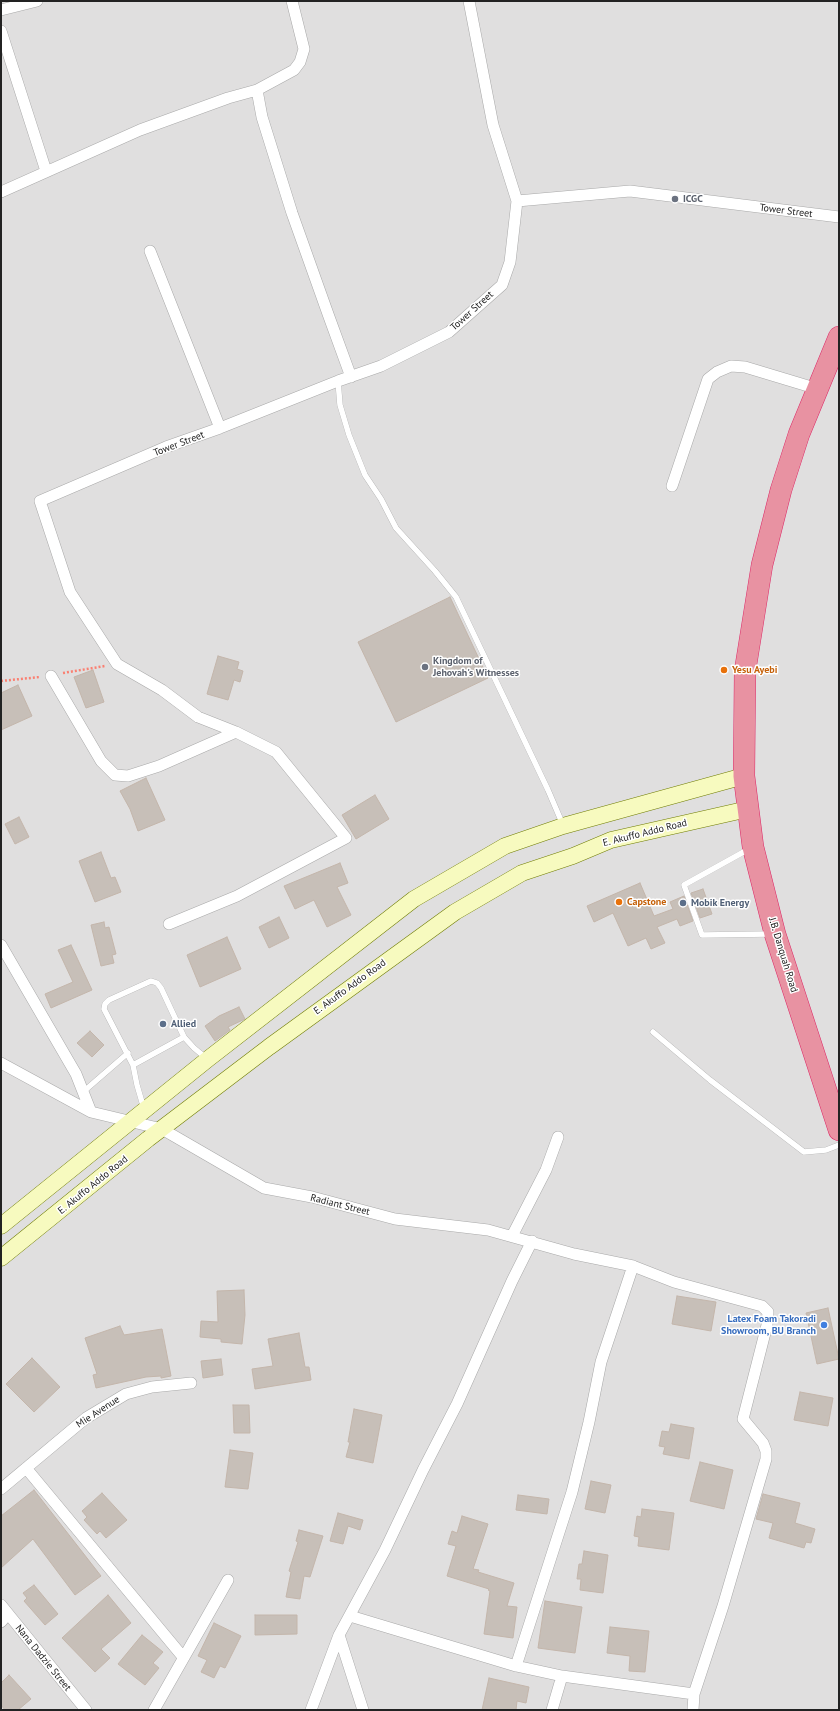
<!DOCTYPE html>
<style>
body{margin:0}
#map{position:relative;width:840px;height:1711px;overflow:hidden;background:#f2efe9;font-family:"PT Sans",sans-serif}
canvas{display:block}
.frame{position:absolute;inset:0;border:2px solid #222;pointer-events:none}
</style>
<div id="map">
<canvas width="840" height="1711"></canvas>
<div class="frame"></div>
</div>
<script>
const g = document.querySelector('canvas').getContext('2d');
g.lineJoin = 'round';
function fillPath(path, color) {
  g.fillStyle = color;
  g.fill(path, 'evenodd');
}
function poly(rows) {
  const path = new Path2D();
  for (const r of rows) {
    path.moveTo(r[0], r[1]);
    for (let i = 2; i < r.length; i += 2) path.lineTo(r[i], r[i + 1]);
  }
  return path;
}
function strokePath(path, color, width, dash) {
  g.strokeStyle = color;
  g.lineWidth = width;
  g.lineCap = dash ? 'butt' : 'round';
  g.setLineDash(dash || []);
  g.stroke(path);
}
function label(font, color, halo, rows, align = 'center') {
  g.font = font + ' "PT Sans",sans-serif';
  g.lineWidth = 3;
  g.setLineDash([]);
  g.textBaseline = 'middle';
  g.strokeStyle = halo;
  g.fillStyle = color;
  for (const [text, x, y, turn = 0] of rows) {
    g.save();
    g.translate(x, y);
    g.rotate((+turn || 0) * Math.PI / 180);
    g.textAlign = isNaN(turn) ? turn : align;
    if (halo) g.strokeText(text, 0, 0);
    g.fillText(text, 0, 0);
    g.restore();
  }
}
fillPath(poly([
 [1,1,839,1,839,1710,1,1710]
]), '#e0dfdf');
const building = poly([
 [450,597,488,678,396,722,358,642,450,597],
 [218,656,239,662,237,669,243,671,240,682,234,680,228,700,207,694,218,656],
 [93,670,104,702,86,708,74,677,93,670],
 [18,685,32,716,1,730,1,693,18,685],
 [146,778,165,820,138,831,130,809,120,791,146,778],
 [375,795,389,819,356,839,342,815,375,795],
 [19,817,29,837,15,844,5,824,19,817],
 [101,852,111,878,115,877,121,892,95,902,79,861,101,852],
 [340,863,348,883,337,887,351,915,327,927,314,900,295,909,284,886,340,863],
 [640,883,654,916,673,909,670,902,684,896,693,921,680,926,677,919,657,927,665,943,651,949,646,938,628,946,613,913,594,922,587,906,640,883],
 [703,889,712,914,700,918,691,893,703,889],
 [279,917,289,938,269,948,259,927,279,917],
 [104,922,105,928,109,927,116,954,112,955,114,963,101,966,91,925,104,922],
 [227,937,241,969,200,987,187,955,227,937],
 [71,945,92,990,51,1008,45,994,73,982,58,950,71,945],
 [239,1007,245,1019,228,1027,230,1030,215,1041,205,1026,219,1016,239,1007],
 [90,1031,104,1045,92,1057,77,1043,90,1031],
 [244,1290,245,1315,242,1344,221,1342,221,1339,200,1337,201,1321,218,1322,217,1291,244,1290],
 [677,1296,716,1302,711,1331,672,1324,677,1296],
 [828,1308,839,1359,817,1364,806,1313,828,1308],
 [120,1326,124,1335,162,1329,171,1376,161,1378,161,1376,146,1377,96,1388,93,1375,97,1374,85,1338,120,1326],
 [299,1333,305,1367,309,1367,311,1380,255,1389,252,1369,273,1366,268,1339,299,1333],
 [32,1358,60,1387,34,1412,6,1384,32,1358],
 [221,1359,223,1375,203,1378,201,1361,221,1359],
 [800,1392,833,1398,828,1426,794,1420,800,1392],
 [233,1405,249,1405,250,1433,234,1433,233,1405],
 [354,1409,382,1415,373,1463,346,1457,350,1442,348,1442,354,1409],
 [671,1424,694,1428,689,1459,663,1454,665,1447,659,1446,662,1431,669,1432,671,1424],
 [230,1450,253,1453,248,1489,225,1487,230,1450],
 [700,1462,733,1470,724,1509,690,1501,700,1462],
 [591,1481,611,1485,605,1513,585,1509,591,1481],
 [34,1490,101,1576,75,1595,33,1539,1,1568,1,1516,34,1490],
 [102,1493,127,1520,106,1538,100,1531,97,1534,84,1520,87,1517,82,1511,102,1493],
 [763,1494,800,1503,795,1523,815,1529,811,1543,806,1542,804,1548,769,1538,773,1523,756,1519,763,1494],
 [518,1495,549,1499,547,1514,516,1510,518,1495],
 [642,1509,674,1513,669,1550,638,1546,639,1537,634,1536,637,1516,641,1517,642,1509],
 [338,1513,363,1520,360,1530,348,1526,343,1544,330,1541,338,1513],
 [462,1516,488,1524,473,1569,479,1570,478,1572,514,1583,507,1606,517,1607,513,1638,484,1634,490,1591,488,1590,489,1589,447,1576,456,1546,448,1544,452,1531,457,1533,462,1516],
 [299,1530,323,1536,310,1577,304,1576,300,1599,286,1597,291,1572,289,1571,298,1542,296,1541,299,1530],
 [584,1551,608,1555,603,1593,580,1590,581,1579,577,1579,579,1564,582,1564,584,1551],
 [34,1585,58,1614,45,1625,24,1601,27,1598,23,1593,34,1585],
 [108,1595,131,1623,101,1649,110,1658,95,1672,62,1638,108,1595],
 [545,1601,582,1607,575,1653,538,1648,545,1601],
 [255,1615,297,1615,297,1634,255,1635,255,1615],
 [214,1623,241,1636,225,1668,220,1666,214,1678,201,1672,207,1660,198,1656,214,1623],
 [610,1627,649,1631,645,1672,629,1671,630,1656,607,1653,610,1627],
 [142,1635,163,1652,153,1663,159,1668,145,1685,118,1664,142,1635],
 [9,1675,31,1699,18,1710,5,1710,1,1705,1,1683,9,1675],
 [489,1678,529,1687,526,1703,517,1701,516,1710,482,1710,489,1678]
]);
fillPath(building, '#c7bfb8');
strokePath(building, '#c4b6ab', 1);
const lane = poly([
 [338,381,340,405,349,435,365,475,381,499,396,528,435,571,456,597,548,790,563,825],
 [749,849,684,885,702,935,770,934],
 [653,1032,710,1080,804,1152,826,1150,839,1145],
 [184,1037,194,1048,206,1058],
 [133,1065,184,1037,161,988,157,983,151,981,109,1000,105,1004,104,1009,133,1065,137,1085,144,1109],
 [83,1092,128,1053]
]);
const street = poly([
 [1,10,37,1],
 [1,31,46,171],
 [257,90,294,70,300,62,304,49,292,1],
 [1,192,140,130,228,98,257,90,262,117,292,213,328,314,351,377],
 [517,201,630,191,839,217],
 [150,251,220,428],
 [672,486,708,379,717,372,731,366,745,367,818,389],
 [51,676,101,761,115,775,128,776,159,766,236,732],
 [169,924,237,896,346,838,276,752,236,732,198,717,162,690,117,664,70,592,40,501,166,447,220,428,338,381,381,366,449,332,502,285,510,262,517,201,493,125,469,1],
 [1,945,76,1074,91,1112],
 [1,1063,91,1112,162,1129,264,1188,312,1197,395,1219,488,1230,574,1254,633,1266,601,1362,589,1422,572,1492,516,1666],
 [512,1236,546,1170,558,1137],
 [26,1468,183,1657],
 [1,1489,86,1418,126,1394,152,1387,191,1383],
 [1,1605,86,1710],
 [350,1616,516,1666,562,1676,694,1694,723,1606,766,1459,766,1451,763,1443,743,1419,767,1325,768,1312,762,1306,674,1282,633,1266],
 [1,1622,8,1614],
 [339,1635,363,1710],
 [154,1710,228,1580],
 [311,1710,339,1635,385,1550,423,1470,457,1404,512,1281,532,1241],
 [552,1710,562,1676],
 [693,1710,694,1694]
]);
const secondary = poly([
 [1,1226,208,1059,414,899,505,846,563,826,744,776],
 [1,1258,148,1139,269,1047,455,912,522,873,573,856,611,840,748,809]
]);
const highway = poly([
 [839,337,799,434,781,490,762,565,745,671,744,776,753,847,775,934,839,1130]
]);
strokePath(lane, '#a9a9a9', 6);
strokePath(street, '#a9a9a9', 12);
strokePath(secondary, '#707d05', 17);
strokePath(highway, '#dc2a67', 22);
strokePath(poly([
 [63,673,105,666],
 [1,681,40,677]
]), '#fa8072', 2.5, [2, 2]);
strokePath(lane, '#fff', 5.5);
strokePath(street, '#fff', 11);
strokePath(secondary, '#f7fabf', 16);
strokePath(highway, '#e892a2', 21);
for (const [x, y, r, color] of [
 [675,199,4,"#6b7280"],
 [425,667,4,"#6b7280"],
 [724,670,4,"#e8710a"],
 [619,902,4,"#e8710a"],
 [683,903,4,"#5c6f8a"],
 [163,1024,4,"#5c6f8a"],
 [824,1325,4,"#3f7fe0"]
]) {
  const dot = new Path2D();
  dot.arc(x, y, r, 0, 2 * Math.PI);
  g.fillStyle = color;
  g.fill(dot);
  strokePath(dot, '#fff', 1.5);
}
label('bold 10px', '#5b616d', '#fff', [
 ["ICGC",683,199],
 ["Kingdom of",433,661],
 ["Jehovah's Witnesses",433,673]
], 'left');
label('10px', '#222', '#fff', [
 ["Tower Street",786,211,7],
 ["Tower Street",472,311,-42],
 ["Tower Street",179,444,-21],
 ["E. Akuffo Addo Road",645,833,-14],
 ["J.B. Danquah Road",783,955,73],
 ["E. Akuffo Addo Road",350,987,-36],
 ["E. Akuffo Addo Road",93,1185,-39],
 ["Radiant Street",340,1205,14],
 ["Mie Avenue",98,1412,-33],
 ["Nana Dadzie Street",43,1658,51]
]);
label('bold 10px', '#c56008', '#fff', [
 ["Yesu Ayebi",732,670],
 ["Capstone",627,902]
], 'left');
label('bold 10px', '#4e5e75', '#fff', [
 ["Mobik Energy",691,903],
 ["Allied",171,1024]
], 'left');
label('bold 10px', '#366cbe', '#fff', [
 ["Latex Foam Takoradi",816,1319],
 ["Showroom, BU Branch",816,1331]
], 'right');
</script>
